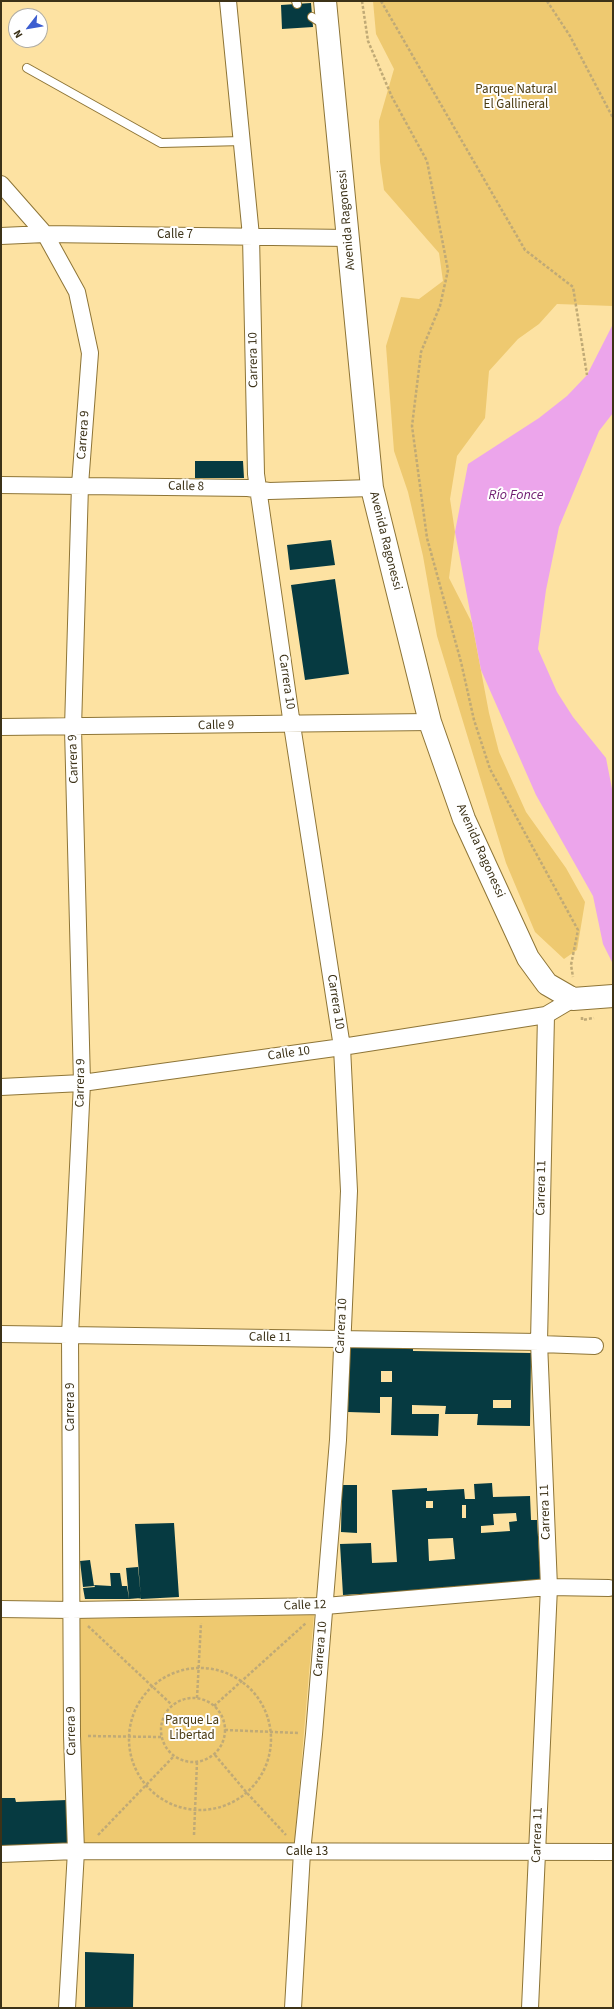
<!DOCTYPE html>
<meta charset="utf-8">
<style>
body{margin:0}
#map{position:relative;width:614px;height:2009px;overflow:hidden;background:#fde2a2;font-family:"Source Sans 3",sans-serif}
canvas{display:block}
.frame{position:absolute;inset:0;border:2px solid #3c3218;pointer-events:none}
.north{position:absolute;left:8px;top:8px;width:40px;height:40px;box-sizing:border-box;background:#fff;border:1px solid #b1ada3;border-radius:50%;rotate:239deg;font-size:11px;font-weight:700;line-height:16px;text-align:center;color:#3c3218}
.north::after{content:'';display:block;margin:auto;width:14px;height:18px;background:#3d5ed0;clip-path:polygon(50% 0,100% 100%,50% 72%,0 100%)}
</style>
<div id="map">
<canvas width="614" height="2009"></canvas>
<div class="frame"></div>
<div class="north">N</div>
</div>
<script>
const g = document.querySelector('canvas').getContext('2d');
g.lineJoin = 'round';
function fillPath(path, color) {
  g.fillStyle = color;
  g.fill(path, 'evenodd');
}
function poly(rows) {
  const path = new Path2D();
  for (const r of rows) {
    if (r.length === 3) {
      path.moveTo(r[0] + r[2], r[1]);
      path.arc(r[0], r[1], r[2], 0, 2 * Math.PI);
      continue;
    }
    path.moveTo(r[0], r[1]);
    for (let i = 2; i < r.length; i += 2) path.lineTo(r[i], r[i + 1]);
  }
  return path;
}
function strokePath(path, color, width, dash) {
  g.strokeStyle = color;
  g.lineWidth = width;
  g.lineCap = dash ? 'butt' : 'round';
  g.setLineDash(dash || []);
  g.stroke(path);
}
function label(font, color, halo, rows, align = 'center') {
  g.font = font + ' "Source Sans 3",sans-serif';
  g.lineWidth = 4;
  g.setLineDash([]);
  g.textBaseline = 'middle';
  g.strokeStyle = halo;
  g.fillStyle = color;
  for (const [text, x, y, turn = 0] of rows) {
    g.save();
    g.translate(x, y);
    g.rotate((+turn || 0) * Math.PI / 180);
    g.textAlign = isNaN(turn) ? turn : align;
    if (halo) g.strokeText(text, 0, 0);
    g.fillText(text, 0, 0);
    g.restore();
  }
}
fillPath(poly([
 [373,1,613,1,613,306,557,304,539,324,518,339,489,371,485,418,457,456,450,499,455,532,449,578,472,623,489,713,499,752,526,812,566,868,585,902,577,950,564,959,535,932,506,863,437,636,423,556,408,492,394,451,386,346,401,297,419,299,443,281,439,253,384,190,380,162,379,121,394,69,376,34],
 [314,1615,294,1850,82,1847,79,1619]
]), '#eec970');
fillPath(poly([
 [613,324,613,413,599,431,559,527,546,590,538,649,557,692,573,717,606,758,613,794,613,964,603,944,593,896,536,795,481,670,455,532,468,464,539,418,567,396,587,375]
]), '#eca5eb');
fillPath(poly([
 [311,3,313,27,282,29,281,5],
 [195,461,243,461,244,478,195,478],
 [331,540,335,565,290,570,287,545],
 [335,579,349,674,305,680,291,585],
 [349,1344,413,1345,413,1351,531,1353,530,1426,477,1425,478,1414,445,1414,446,1406,412,1405,412,1414,439,1414,438,1436,391,1435,392,1397,380,1397,380,1413,348,1412],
 [381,1371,392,1371,392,1382,381,1382],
 [493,1400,511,1400,511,1408,493,1408],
 [492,1483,493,1497,530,1496,531,1520,537,1520,541,1584,343,1595,340,1544,371,1543,372,1563,397,1562,392,1490,427,1488,427,1491,464,1489,465,1499,475,1499,474,1484],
 [426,1501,433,1501,433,1508,426,1508],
 [462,1505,466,1505,466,1518,462,1518],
 [516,1513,517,1521,509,1522,510,1531,481,1533,481,1526,494,1525,493,1514],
 [453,1538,455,1559,429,1561,428,1539],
 [342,1485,357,1485,357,1533,341,1532],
 [174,1523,179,1597,141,1599,135,1524],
 [90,1560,94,1586,83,1587,80,1561],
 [138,1567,141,1598,129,1599,126,1568],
 [110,1573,120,1573,122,1586,127,1586,129,1599,85,1599,83,1588,95,1587,94,1585,111,1586],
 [1,1798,15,1798,16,1802,67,1800,68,1847,1,1850],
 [85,1952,134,1954,133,2008,85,2008]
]), '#063a41');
const lane = poly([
 [296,1,297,4],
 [312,17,323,24],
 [27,68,161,143,243,141]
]);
const street = poly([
 [228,1,251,236,256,474,292,725,342,1047,349,1191,338,1440,314,1734,302,1852,293,2008],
 [1,184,45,234,77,292,90,353,80,485,73,728,82,1083,70,1335,72,1736,76,1851,67,2008],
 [1,236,45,234,348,238],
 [1,485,248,488,269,491,372,488],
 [1,727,430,722],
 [1,1087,82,1083,342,1047,546,1015,573,999],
 [1,1334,539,1342],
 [540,1344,595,1346],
 [1,1609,72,1610,325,1606,549,1587,609,1588],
 [1,1854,76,1851,613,1852],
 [530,2008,549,1587,539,1342,546,1015]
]);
const highway = poly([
 [325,1,372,488,430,722,464,819,528,958,547,984,573,999,613,996]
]);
strokePath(lane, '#8e7537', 10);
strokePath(street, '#8e7537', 18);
strokePath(highway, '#8e7537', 24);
strokePath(poly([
 [362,1,368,41,392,97,427,161,448,270,440,306,421,352,412,426,427,538,461,662,474,720,490,769,578,930,571,965,573,977],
 [381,1,525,250,573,287,587,375],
 [547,1,570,36,613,118],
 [582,1017,582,1020,594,1018],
 [88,1626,172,1705],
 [200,1739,71],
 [193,1730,32],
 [197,1698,201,1623],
 [214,1706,306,1623],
 [225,1730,299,1733],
 [88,1736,161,1737],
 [215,1755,247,1793,286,1835],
 [98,1835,174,1756],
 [194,1835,197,1762]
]), '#c0aa76', 2.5, [3, 2]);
strokePath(lane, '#fff', 8);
strokePath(street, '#fff', 16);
strokePath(highway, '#fff', 22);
label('13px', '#4b3b11', '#fff', [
 ["Parque Natural",516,90],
 ["El Gallineral",516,105],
 ["Parque La",192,1721],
 ["Libertad",192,1736]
]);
label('13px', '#3c3218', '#fff', [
 ["Avenida Ragonessi",347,220,-95],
 ["Calle 7",175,235],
 ["Carrera 10",254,360,-91],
 ["Carrera 9",84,435,-86],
 ["Calle 8",186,487,1],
 ["Avenida Ragonessi",385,541,76],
 ["Carrera 10",286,682,82],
 ["Calle 9",216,726,-1],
 ["Carrera 9",74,759,-92],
 ["Avenida Ragonessi",480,851,66],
 ["Carrera 10",335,1002,81],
 ["Calle 10",289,1054,-8],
 ["Carrera 9",81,1083,-89],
 ["Carrera 11",542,1188,-89],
 ["Carrera 10",342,1326,-87],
 ["Calle 11",270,1338,1],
 ["Carrera 9",71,1407,-90],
 ["Carrera 11",546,1512,-92],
 ["Calle 12",305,1606,-2],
 ["Carrera 10",321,1649,-85],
 ["Carrera 9",72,1731,-91],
 ["Carrera 11",538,1835,-88],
 ["Calle 13",307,1852]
]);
label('italic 14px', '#701d71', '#fff', [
 ["Río Fonce",516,496]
]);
</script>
